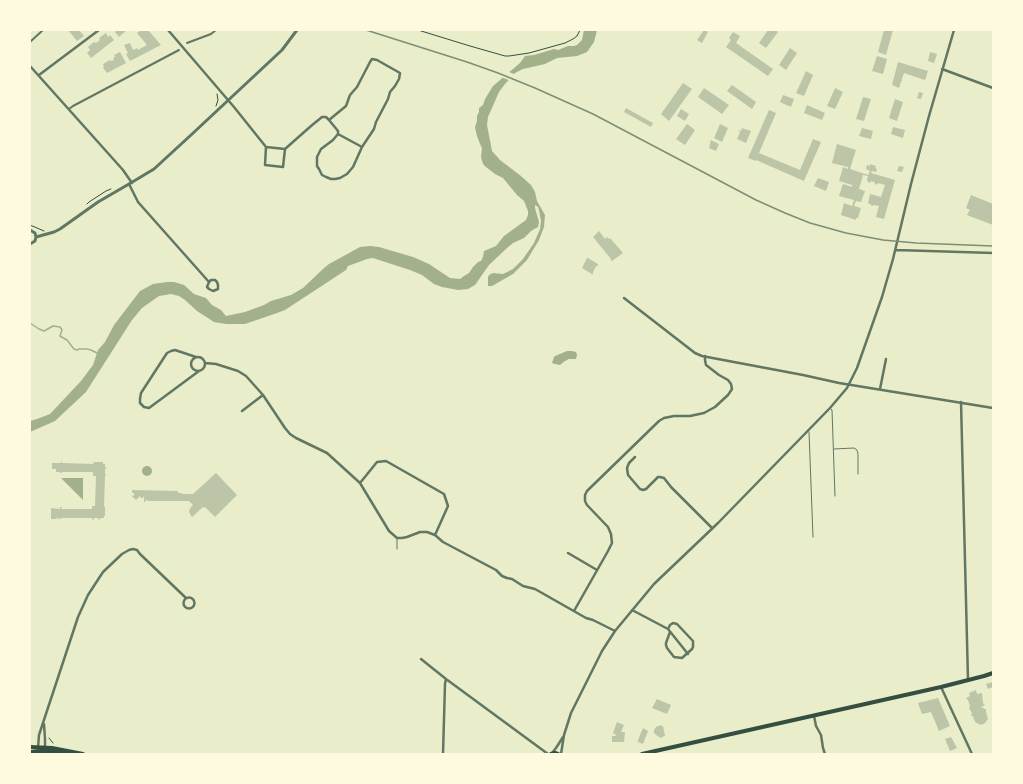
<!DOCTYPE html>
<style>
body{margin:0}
#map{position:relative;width:1023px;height:784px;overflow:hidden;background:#e9edc9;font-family:"Roboto Condensed",sans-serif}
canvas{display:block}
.frame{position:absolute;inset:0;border:31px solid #fefae0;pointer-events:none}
</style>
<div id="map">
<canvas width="1023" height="784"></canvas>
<div class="frame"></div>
</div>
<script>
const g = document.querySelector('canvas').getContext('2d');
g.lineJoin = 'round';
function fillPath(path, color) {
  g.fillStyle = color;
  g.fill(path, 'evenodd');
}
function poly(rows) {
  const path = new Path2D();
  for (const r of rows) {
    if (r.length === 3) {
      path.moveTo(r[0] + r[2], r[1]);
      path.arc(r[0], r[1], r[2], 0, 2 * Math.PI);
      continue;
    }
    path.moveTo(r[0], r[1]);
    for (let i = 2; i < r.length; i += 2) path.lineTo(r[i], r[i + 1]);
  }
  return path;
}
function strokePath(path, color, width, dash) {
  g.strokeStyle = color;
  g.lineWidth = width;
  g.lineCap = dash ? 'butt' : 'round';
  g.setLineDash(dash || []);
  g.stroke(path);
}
fillPath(poly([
 [584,30,597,30,594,42,587,52,577,56,557,58,545,64,523,69,515,73,505,84,499,92,488,117,487,125,492,151,500,160,521,176,531,185,535,192,537,201,545,215,544,227,539,240,527,260,513,274,492,286,488,286,488,277,489,275,493,273,503,274,513,269,523,259,534,243,540,229,541,221,539,210,538,207,535,205,535,208,539,222,538,227,531,231,524,238,513,243,507,248,489,265,475,285,468,289,458,290,442,287,434,284,422,275,410,270,379,260,373,258,367,259,348,266,346,270,285,310,277,313,245,324,226,324,214,322,197,311,185,300,179,296,171,294,159,296,142,308,132,320,86,392,55,421,30,432,30,421,37,419,50,414,81,381,93,365,98,350,105,342,114,325,140,291,153,284,167,282,174,282,184,285,194,294,206,298,212,305,221,310,226,316,245,312,264,305,271,301,291,295,303,288,324,268,329,264,360,247,370,246,379,247,413,257,429,264,450,278,460,279,464,276,469,273,473,267,478,262,481,261,483,257,484,251,496,246,504,236,526,220,528,215,528,211,524,201,517,195,503,178,495,174,486,167,483,164,481,157,482,148,480,144,477,136,475,127,477,121,477,116,479,112,479,108,483,105,485,99,493,86,520,63,525,56,534,55,554,49,558,50,568,46,574,46,577,45,582,40],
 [567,351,572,351,576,352,577,355,576,359,569,359,565,361,560,365,555,364,552,363,554,357,555,356],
 [147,471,5],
 [61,478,83,478,83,500]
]), '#a3b18a');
fillPath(poly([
 [507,71,516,75,511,81,501,77]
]), '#e9edc9');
strokePath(poly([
 [30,323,39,329,44,331,53,326,60,327,62,330,60,336,67,340,74,349,77,350,79,349,87,349,91,350,99,354]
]), '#a3b18a', 1.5);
fillPath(poly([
 [68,30,79,30,84,36,77,41],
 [117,30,127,30,119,37,115,32],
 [141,30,144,31,148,30,161,45,130,61,126,54,128,53,124,45,130,43,133,50,137,48,138,50,147,45,137,33],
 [704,30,708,32,702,43,697,40],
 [768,30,775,30,778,32,766,48,759,43],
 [884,30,893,30,886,55,878,52],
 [733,32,740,36,736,43,773,69,768,76,726,47,731,40,729,38],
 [106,33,108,37,110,35,114,40,91,58,87,53,90,50,88,47,94,42,96,43,100,40,99,38],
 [790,48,797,53,786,70,779,65],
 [120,52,126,63,107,73,103,68,104,67,103,64,110,60,111,61,114,60,113,58,115,57,114,55],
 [930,52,937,54,934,63,928,61],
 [877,56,887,59,883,74,872,71],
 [898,62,928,71,925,80,904,73,899,88,892,85],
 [806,71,813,75,804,96,796,93],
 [683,83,692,89,669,121,661,114],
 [732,85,756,102,752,109,727,91],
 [704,88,729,105,722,114,698,97],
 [835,88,843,92,835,109,827,106],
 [919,92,923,93,921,99,917,98],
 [783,95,794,99,791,107,780,102],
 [863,97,871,99,864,121,856,119],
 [895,99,903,102,897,121,889,118],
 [807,105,825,113,822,120,804,113],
 [626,108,653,123,651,127,624,112],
 [681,109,689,114,685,121,677,116],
 [769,110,776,113,759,153,800,170,813,139,821,142,804,181,756,160,756,161,748,158],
 [687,124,695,130,685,145,676,139],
 [720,124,728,128,722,142,714,138],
 [893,127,905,130,903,138,891,134],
 [742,128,751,131,746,143,737,139,740,132,738,130,741,131],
 [862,128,873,131,871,139,859,136],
 [711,140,719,144,716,151,709,148],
 [837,144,856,150,850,169,868,175,870,171,866,169,867,165,870,166,870,164,876,166,875,168,877,169,876,172,872,171,871,173,895,180,884,219,876,217,879,206,874,205,872,206,870,204,868,203,870,194,881,197,885,185,878,183,876,185,874,182,871,181,870,183,868,182,867,180,868,176,863,175,859,189,865,191,861,202,856,201,854,206,861,208,858,218,856,218,856,220,841,215,844,203,852,206,854,200,839,196,843,184,852,187,852,185,839,181,843,167,848,169,848,167,832,163],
 [899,166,904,167,902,172,897,171],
 [818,178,829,182,826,191,814,186],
 [971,195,993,204,993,225,967,215,969,211,970,211,970,210,966,208],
 [599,231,605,239,607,237,609,239,610,238,623,253,612,261,610,259,611,259,593,237],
 [587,258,588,258,598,264,598,266,596,266,593,272,593,274,591,275,592,274,582,268],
 [61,461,62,462,62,463,93,464,94,462,103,462,103,464,105,464,105,467,107,468,105,469,105,474,106,474,105,476,104,506,105,507,105,516,104,516,104,518,101,518,99,520,98,518,94,518,94,520,92,519,92,518,61,518,61,519,59,519,59,518,57,519,56,517,56,519,51,519,51,508,60,509,60,507,62,507,61,509,92,509,92,506,95,506,96,476,93,476,93,472,62,472,62,473,60,473,60,472,56,472,56,469,52,469,52,463,61,463],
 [216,473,237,495,215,517,205,507,204,508,203,507,192,517,190,514,189,511,191,507,193,505,189,501,147,501,147,500,146,500,145,502,144,502,144,496,143,498,141,498,140,496,136,500,131,495,134,496,134,493,132,493,132,490,178,491,178,493,182,493,182,494,193,494],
 [993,682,993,687,988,689,986,684],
 [976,690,977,694,982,693,983,703,985,705,981,707,982,708,983,707,984,709,986,709,986,712,988,719,985,723,981,725,975,722,973,716,971,716,972,713,969,708,970,706,968,700,966,698,970,696,969,693],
 [938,698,950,726,939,731,931,712,922,714,918,703],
 [657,699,671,705,667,714,652,708],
 [617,722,624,725,621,732,625,732,624,742,612,742,612,736,616,736,615,734,613,733],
 [661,725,661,726,663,726,665,736,662,737,662,738,659,737,654,733,654,730,656,727],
 [643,728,648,731,643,744,638,742,638,740],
 [951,737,957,748,950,751,945,739]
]), '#bcc5a7');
strokePath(poly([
 [418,30,470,46,505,56,509,56,529,53,565,43,573,39,577,36,580,30],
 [216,106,218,100,217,94],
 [87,204,89,202,106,191,111,189],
 [30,225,44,231],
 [49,738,53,743]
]), '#344e41', 1);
strokePath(poly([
 [830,408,832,410,835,496],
 [809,432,813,537],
 [834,449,854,448,857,450,858,454,858,474],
 [397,538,397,549]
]), '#617663', 1);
strokePath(poly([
 [30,42,43,30],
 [187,43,211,34,216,30],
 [69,109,73,106,179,50]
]), '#617663', 2);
strokePath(poly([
 [168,30,234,107,266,147,265,165,283,167,285,149,266,147],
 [30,66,123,170,132,183],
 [942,69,993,88],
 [39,75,99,30],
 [338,134,333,140,321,149,317,157,317,166,319,169,322,175,326,177,331,179,335,179,340,178,347,174,353,167,362,147],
 [285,149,311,126,322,117,326,117,329,120,338,131,338,134,362,147,374,129,376,122,388,99,390,92,395,86,399,79,400,73,377,60,372,59,370,62,357,87,350,95,346,106,329,120],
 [129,184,138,202,209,282,207,287,209,289,213,291,218,289,218,285,217,282,215,280,211,280,209,282],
 [896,250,993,253],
 [624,298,695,353,702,356,803,375,839,383,993,408],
 [196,357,175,350,171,351,167,353,141,393,140,399,140,403,144,407,149,408,199,371],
 [198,364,7],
 [205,363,216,364,238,371,246,376,263,395,285,428,290,434,296,438,327,453,360,483,389,531,397,538,402,538,407,537,420,532,427,532,435,535,443,542,496,570,502,576,507,578,512,579,523,586,535,589,586,618,593,620,615,631],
 [880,389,886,359],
 [961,402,968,680],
 [242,411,263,395],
 [635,457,629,463,627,468,628,475,640,489,643,490,646,489,658,477,660,477,664,478,671,487,712,528],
 [360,483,377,462,386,461,444,494,448,506,435,535],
 [568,553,597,570],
 [189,603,5.5],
 [632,610,668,629,688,654],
 [574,611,608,551,612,543,611,534,608,527,587,505,585,501,585,495,587,491,659,421,664,418,674,416,690,416,704,413,715,407,728,395,732,389,731,384,728,380,719,375,706,365,705,360,705,356],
 [668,629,670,625,673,623,677,624,693,641,693,647,692,649,682,658,674,657,667,648,666,645,666,643,670,632],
 [421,659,446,679,548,754],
 [941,687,972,754],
 [814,716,816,726,821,735,823,748,825,754],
 [44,724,45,739,45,749],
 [38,748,39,735,78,617,88,595,103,572,122,554,129,550,133,549,137,550,140,554,186,598],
 [552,753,556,748,563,737],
 [443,754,445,684,446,679],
 [561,754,564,735,571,713,602,651,615,631,654,584,718,523,830,408,847,388,857,368,882,297,893,259,911,184,929,116,954,30]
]), '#617663', 2.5);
strokePath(poly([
 [30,230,35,233,36,237,35,241,30,244],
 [36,237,54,232,60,229,98,202,129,184,154,169,191,135,282,50,297,30]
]), '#617663', 3);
strokePath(poly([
 [30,747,52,748,83,754],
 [30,752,44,751,66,754],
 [551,754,555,753,558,754],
 [642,754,941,687,984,676,993,673]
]), '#344e41', 4);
strokePath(poly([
 [366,30,467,62,498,73,535,88,593,114,756,200,785,213,810,223,846,233,883,240,916,243,993,246]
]), '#7c8e77', 1.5);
</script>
